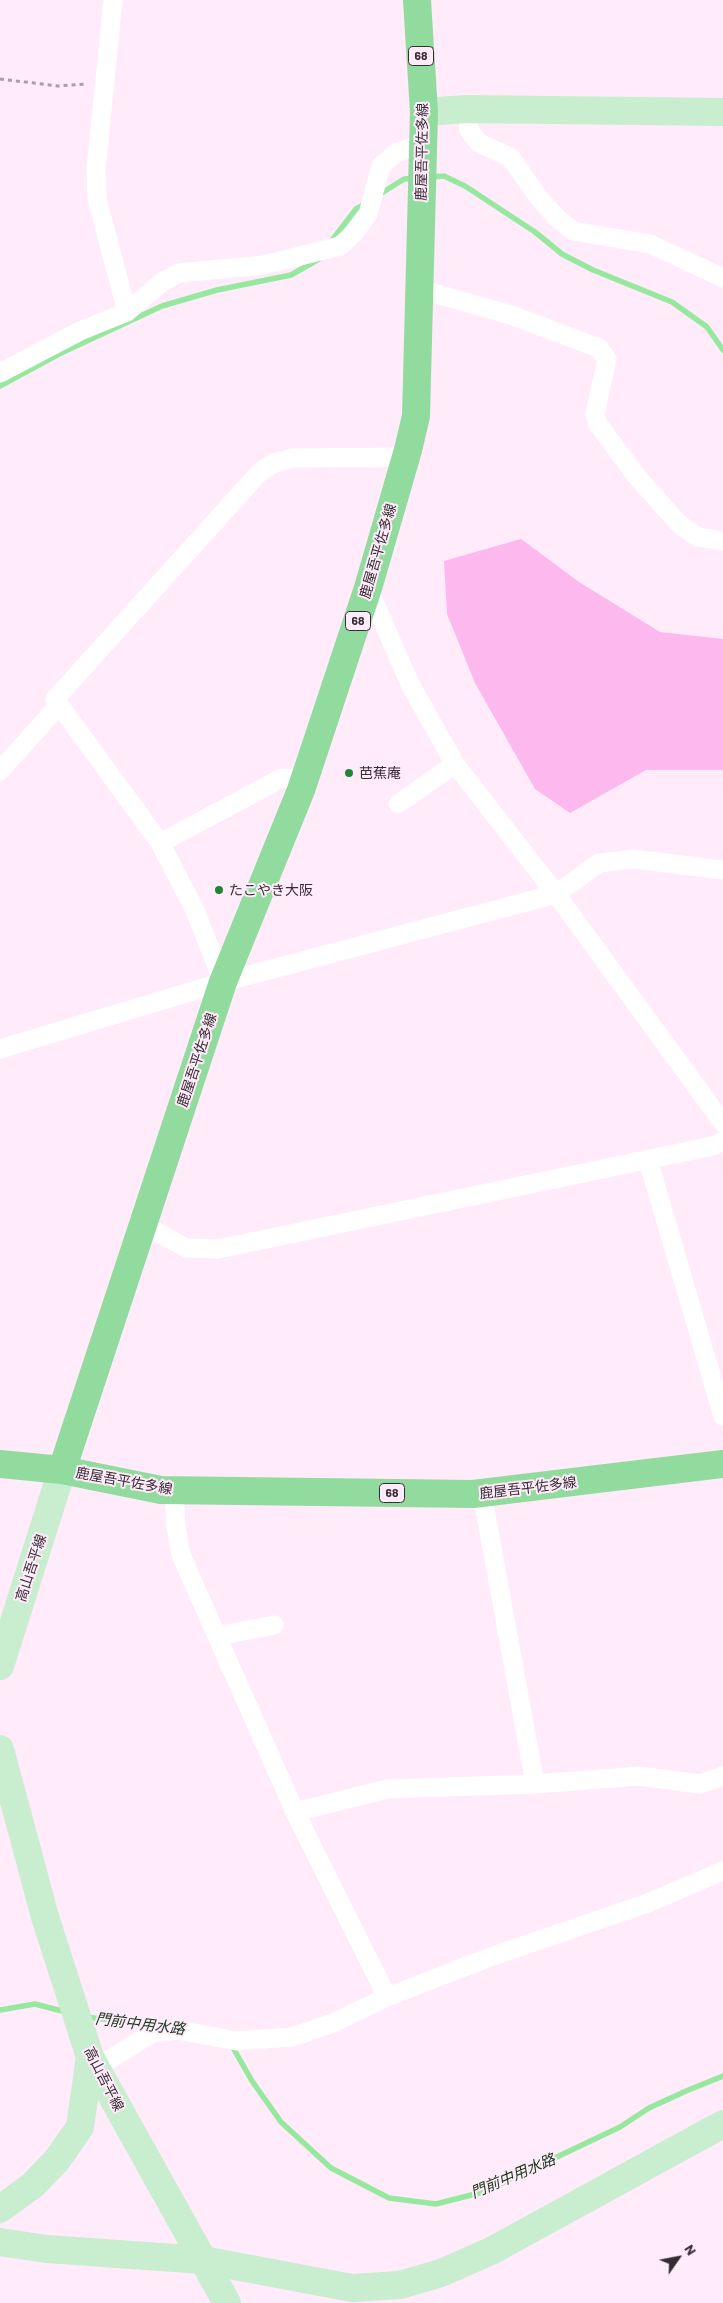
<!DOCTYPE html>
<meta charset="utf-8">
<style>
body{margin:0}
#map{position:relative;width:723px;height:2303px;overflow:hidden;background:#ffebfa;font-family:Barlow,sans-serif}
canvas{display:block}
.north{position:absolute;left:653px;top:2233px;width:50px;height:50px;-webkit-text-stroke:4px #ffebfa;paint-order:stroke;rotate:57deg;font-size:14px;font-weight:700;line-height:20px;text-align:center;color:#362c33}
.north::after{content:'';display:block;margin:auto;width:18px;height:22px;background:#362c33;clip-path:polygon(50% 0,100% 100%,50% 72%,0 100%)}
</style>
<div id="map">
<canvas width="723" height="2303"></canvas>
<div class="north">N</div>
</div>
<script>
const g = document.querySelector('canvas').getContext('2d');
g.lineJoin = 'round';
function fillPath(path, color) {
  g.fillStyle = color;
  g.fill(path, 'evenodd');
}
function poly(rows) {
  const path = new Path2D();
  for (const r of rows) {
    path.moveTo(r[0], r[1]);
    for (let i = 2; i < r.length; i += 2) path.lineTo(r[i], r[i + 1]);
  }
  return path;
}
function strokePath(path, color, width, dash) {
  g.strokeStyle = color;
  g.lineWidth = width;
  g.lineCap = dash ? 'butt' : 'round';
  g.setLineDash(dash || []);
  g.stroke(path);
}
function label(font, color, halo, rows, align = 'center') {
  g.font = font + ' Barlow,"Noto Sans JP",sans-serif';
  g.lineWidth = 4;
  g.setLineDash([]);
  g.textBaseline = 'middle';
  g.strokeStyle = halo;
  g.fillStyle = color;
  for (const [text, x, y, turn = 0] of rows) {
    g.save();
    g.translate(x, y);
    g.rotate((+turn || 0) * Math.PI / 180);
    g.textAlign = isNaN(turn) ? turn : align;
    if (halo) g.strokeText(text, 0, 0);
    g.fillText(text, 0, 0);
    g.restore();
  }
}
fillPath(poly([
 [521,539,579,582,660,632,723,639,723,770,646,770,570,813,535,789,475,683,447,614,444,561]
]), '#fdb9ed');
strokePath(poly([
 [430,177,444,176,465,186,535,232,562,254,593,270,672,302,707,327,723,350],
 [377,196,404,179,416,178],
 [330,243,356,209,365,204],
 [0,386,59,354,162,306,217,290,291,275,319,259],
 [0,2010,35,2004,66,2012],
 [85,2017,157,2025],
 [232,2046,252,2081,281,2122,331,2168,389,2198,436,2204,483,2192,620,2127,649,2108,686,2091,723,2076]
]), '#96e89f', 5.5);
strokePath(poly([
 [0,79,58,86,87,84]
]), '#ac9ca8', 3, [4, 4]);
strokePath(poly([
 [113,0,96,169,97,199,127,312],
 [467,109,469,130,479,143,510,157,539,198,556,217,573,231,650,244,723,278],
 [419,289,511,315,599,348,607,359,595,414,597,423,638,478,680,525,698,537,723,541],
 [0,373,80,331,127,312,162,282,179,273,264,265,340,246,353,234,368,214,381,166,396,153,424,143],
 [368,588,411,686,455,764,556,894,723,1123],
 [0,771,59,705],
 [398,804,455,764],
 [160,843,282,778,305,779],
 [223,982,194,908,160,843,55,699,259,473,274,463,293,458,406,457],
 [0,1049,223,982,556,894,599,863,634,859,723,870],
 [648,1160,723,1416],
 [144,1225,186,1248,218,1249,713,1146,723,1141],
 [174,1491,176,1527,181,1555,295,1812,387,1997,493,1956,648,1903,723,1871],
 [482,1493,535,1784,639,1776,700,1784,723,1776],
 [217,1636,274,1625],
 [295,1812,387,1789,535,1784],
 [96,2068,152,2033,178,2030,236,2041,292,2037,333,2023,387,1997]
]), '#fff', 19);
strokePath(poly([
 [424,112,467,109,723,112],
 [0,1666,62,1470],
 [0,1749,45,1917,90,2057,227,2303],
 [0,2209,33,2185,57,2160,80,2127,90,2057],
 [0,2242,47,2249,203,2260,352,2288,400,2285,441,2273,491,2251,723,2124]
]), '#c8edcf', 28);
strokePath(poly([
 [0,1464,62,1470,161,1490,473,1494,723,1464],
 [62,1470,223,982,301,790,368,588,408,450,416,416,424,112,417,0]
]), '#91db9e', 28);
for (const [x, y, r, color] of [
 [349,773,5,"#228438"],
 [219,890,5,"#228438"]
]) {
  const dot = new Path2D();
  dot.arc(x, y, r, 0, 2 * Math.PI);
  g.fillStyle = color;
  g.fill(dot);
  strokePath(dot, '#ffebfa', 2);
}
for (const [x, y, w] of [
 [421,56,25],
 [358,621,25],
 [392,1493,25]
]) {
  const box = new Path2D();
  box.roundRect(x - w / 2, y - 9.5, w, 19, 4);
  g.fillStyle = '#ffebfa';
  g.fill(box);
  strokePath(box, '#362c33', 1);
}
label('bold 12px', '#362c33', null, [
 ["68",421,56],
 ["68",358,621],
 ["68",392,1493]
]);
label('14px', '#362c33', '#ffebfa', [
 ["鹿屋吾平佐多線",422,152,-89],
 ["鹿屋吾平佐多線",378,551,-74],
 ["鹿屋吾平佐多線",197,1060,-72],
 ["鹿屋吾平佐多線",124,1481,10],
 ["鹿屋吾平佐多線",528,1488,-7],
 ["高山吾平線",31,1568,-72],
 ["高山吾平線",104,2079,63]
]);
label('14px', '#362c33', '#ffebfa', [
 ["芭蕉庵",359,773],
 ["たこやき大阪",229,890]
], 'left');
label('italic 15px', '#15371a', '#ffebfa', [
 ["門前中用水路",140,2024,7],
 ["門前中用水路",513,2176,-23]
]);
</script>
